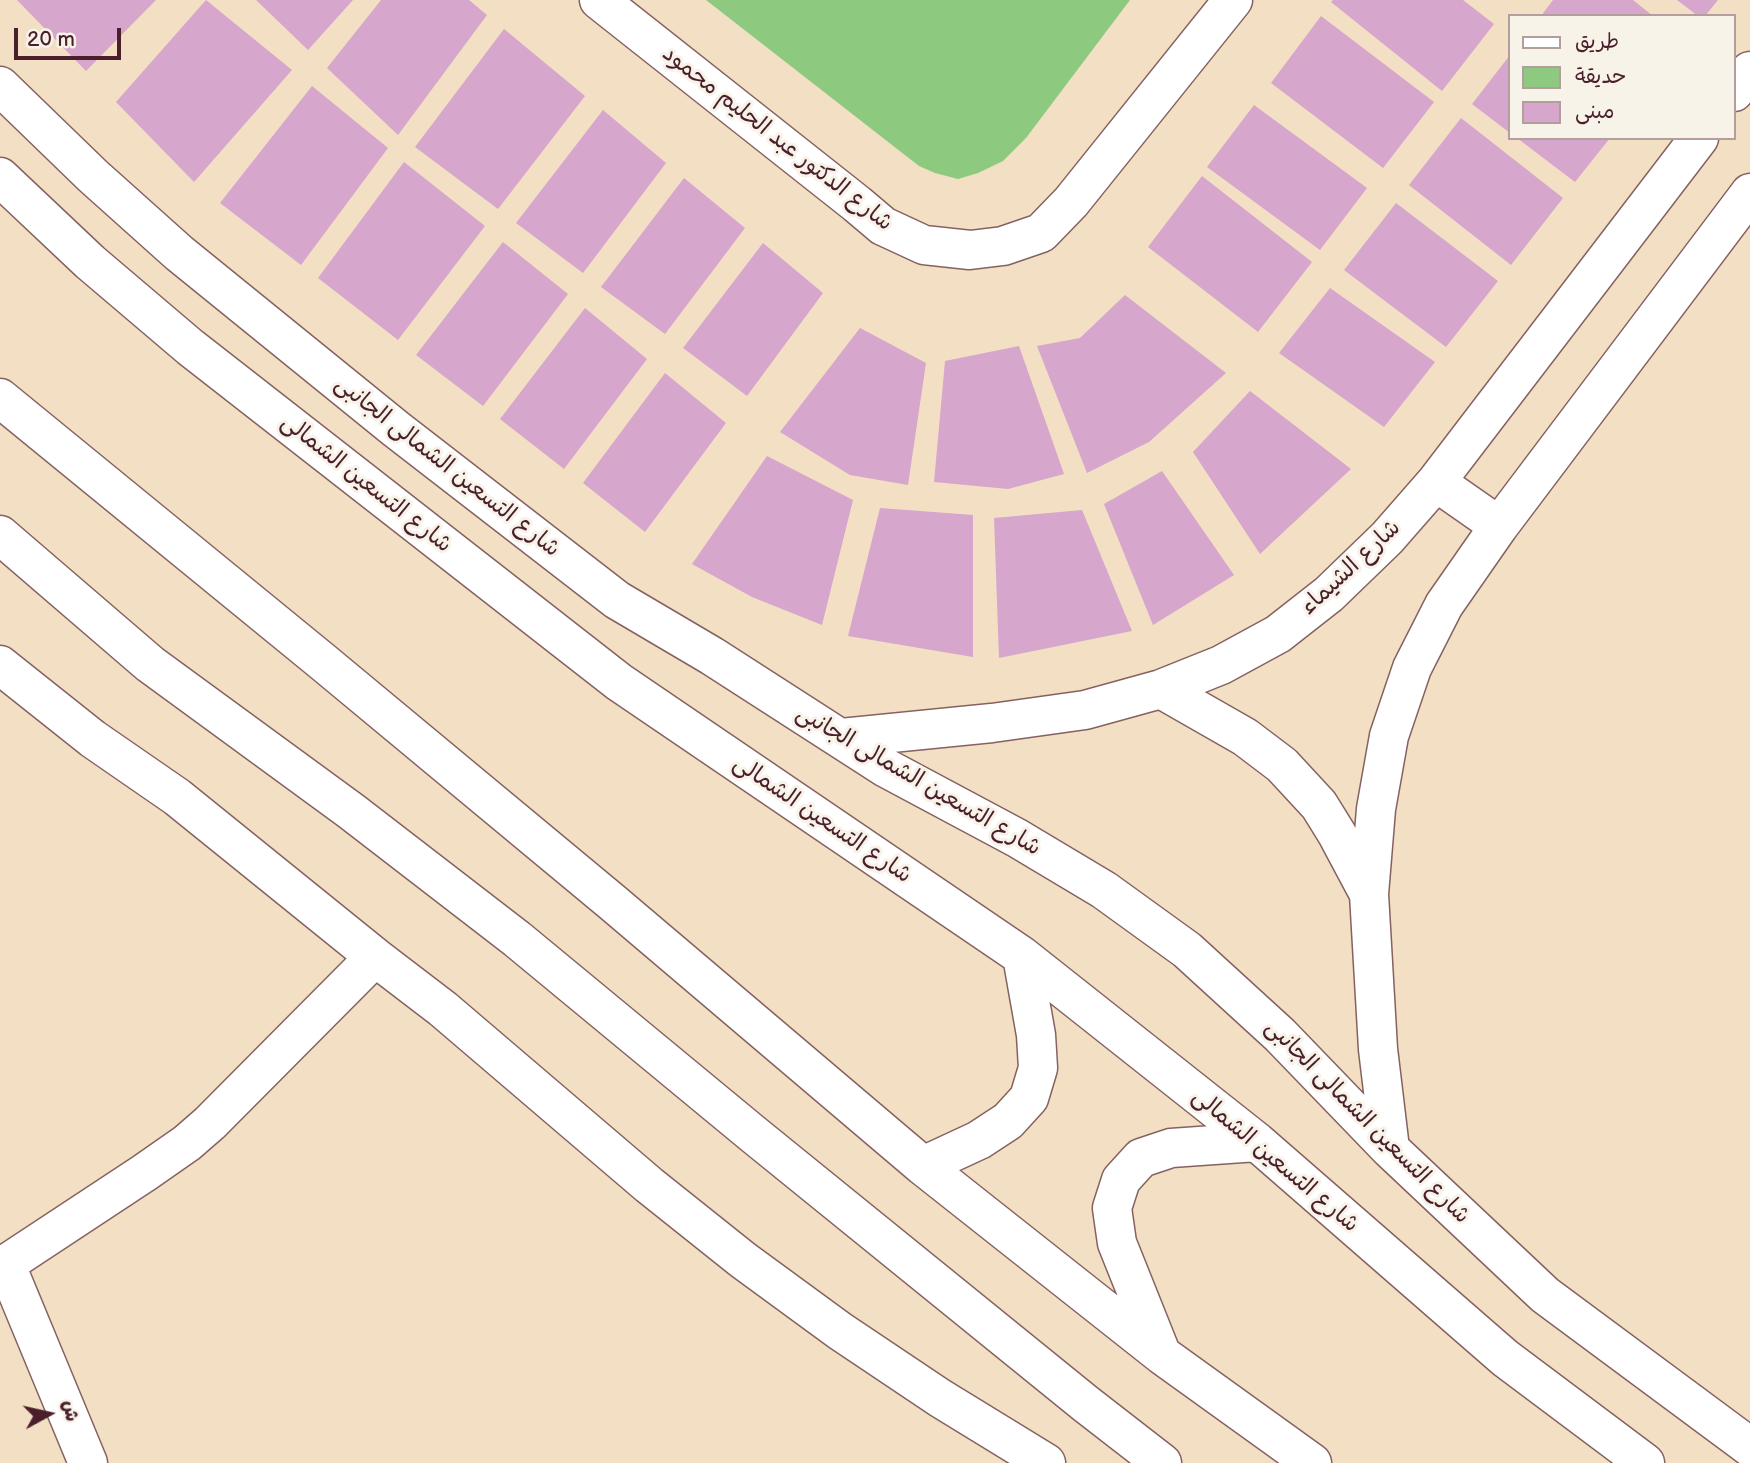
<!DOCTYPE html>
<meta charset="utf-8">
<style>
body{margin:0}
#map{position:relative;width:1750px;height:1463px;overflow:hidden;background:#f2dfc4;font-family:"Balsamiq Sans","Playpen Sans Arabic",sans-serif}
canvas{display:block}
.legend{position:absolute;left:1508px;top:14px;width:228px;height:126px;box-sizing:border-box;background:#f7f3e8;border:2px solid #b29e9c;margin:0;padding:9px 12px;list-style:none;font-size:21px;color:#4a1f2b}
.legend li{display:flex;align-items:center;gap:14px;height:35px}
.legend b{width:35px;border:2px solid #b29e9c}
.north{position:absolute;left:14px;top:1379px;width:70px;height:70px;-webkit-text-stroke:5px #f7f3e8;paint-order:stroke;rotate:82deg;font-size:19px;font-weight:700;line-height:28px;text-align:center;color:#4a1f2b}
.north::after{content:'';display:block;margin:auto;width:24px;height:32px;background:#4a1f2b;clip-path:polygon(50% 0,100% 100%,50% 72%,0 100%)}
.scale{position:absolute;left:14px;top:28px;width:107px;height:32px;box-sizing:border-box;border:4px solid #4a1f2b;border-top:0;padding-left:9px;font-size:21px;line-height:24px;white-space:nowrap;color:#4a1f2b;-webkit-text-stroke:5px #f7f3e8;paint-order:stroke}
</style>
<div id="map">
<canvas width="1750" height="1463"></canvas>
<ul class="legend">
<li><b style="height:9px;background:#fff"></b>طريق</li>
<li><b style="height:19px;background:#8dc97f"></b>حديقة</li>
<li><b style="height:19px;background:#d6a6cc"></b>مبنى</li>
</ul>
<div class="north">ش</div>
<div class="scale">20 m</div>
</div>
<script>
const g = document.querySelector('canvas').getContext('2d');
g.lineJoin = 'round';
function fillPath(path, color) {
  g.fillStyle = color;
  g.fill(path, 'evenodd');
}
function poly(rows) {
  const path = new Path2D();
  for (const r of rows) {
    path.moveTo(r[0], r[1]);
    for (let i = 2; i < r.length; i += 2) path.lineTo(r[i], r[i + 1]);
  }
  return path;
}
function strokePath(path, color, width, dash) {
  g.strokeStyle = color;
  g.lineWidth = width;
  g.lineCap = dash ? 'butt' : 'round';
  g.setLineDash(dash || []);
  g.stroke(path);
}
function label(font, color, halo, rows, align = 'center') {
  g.font = font + ' "Balsamiq Sans","Playpen Sans Arabic",sans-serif';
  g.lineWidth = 6;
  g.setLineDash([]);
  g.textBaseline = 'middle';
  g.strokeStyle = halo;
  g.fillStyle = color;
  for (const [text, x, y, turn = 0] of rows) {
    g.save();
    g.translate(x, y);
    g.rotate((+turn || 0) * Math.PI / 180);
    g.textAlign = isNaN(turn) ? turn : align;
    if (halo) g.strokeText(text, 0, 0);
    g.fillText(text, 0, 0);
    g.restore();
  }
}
fillPath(poly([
 [706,0,1130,0,1026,138,1003,161,978,173,958,179,935,173,919,166]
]), '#8dc97f');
fillPath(poly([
 [17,0,156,0,86,71],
 [206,0,292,70,194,182,116,102],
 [256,0,353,0,308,50],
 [381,0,469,0,487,15,398,135,327,68],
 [1333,0,1463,0,1494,24,1442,91,1331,2],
 [1553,0,1633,0,1653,16,1541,16],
 [1677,0,1718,0,1705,16,1698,16],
 [1321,16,1434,102,1383,168,1271,83],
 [504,29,585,96,498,209,415,147],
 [1510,55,1510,133,1472,104],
 [312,86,388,148,301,265,220,203],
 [1254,105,1367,188,1320,250,1207,167],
 [603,110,666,163,583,273,516,223],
 [1461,118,1563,198,1511,265,1409,185],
 [1517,138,1610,138,1575,182],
 [404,162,485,226,398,340,318,278],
 [1202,176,1312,262,1258,332,1148,247],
 [684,178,745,228,665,334,601,287],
 [1396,203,1498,281,1446,347,1344,270],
 [503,242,568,294,483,406,416,355],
 [763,243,823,293,747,396,683,348],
 [1330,288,1435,362,1384,427,1279,353],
 [1125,295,1226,373,1149,442,1087,473,1037,346,1080,338],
 [585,308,647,359,564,469,500,419],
 [860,328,926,363,908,485,850,475,780,432],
 [1019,346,1064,474,1008,489,934,482,945,361],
 [665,373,726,423,645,532,583,483],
 [1250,391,1351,469,1260,554,1193,452],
 [767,456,853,500,822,625,752,597,692,564],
 [1162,471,1234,575,1153,625,1104,504],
 [880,508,973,515,973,657,848,636],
 [1082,510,1132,631,999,658,994,518]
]), '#d6a6cc');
const street = poly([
 [599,0,857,204,883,226,924,245,970,250,1003,246,1041,233,1071,202,1233,0],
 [0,665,93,739,177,797,375,957,443,1009,649,1185,743,1260,840,1331,940,1398,1046,1463],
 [6,1265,88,1463],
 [0,1268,144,1173,187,1143,210,1123,375,957]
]);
const secondary = poly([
 [0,86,93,176,179,253,396,429,617,600,712,656,886,768,1017,838,1104,890,1187,950,1280,1035,1390,1149,1545,1295,1750,1447],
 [1734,92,1750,71],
 [1436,482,1499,526],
 [0,535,150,664,351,811,517,939,753,1134,1086,1404,1162,1463],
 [1161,689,1245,737,1282,765,1319,805,1337,834,1369,894],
 [841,738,992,723,1085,710,1161,689,1221,665,1278,634,1329,594,1387,538,1436,482,1699,138],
 [1390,1149,1378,1049,1369,894,1376,809,1389,736,1412,668,1444,605,1499,526,1750,193]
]);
const primary = poly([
 [0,177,90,262,190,347,619,682,1022,956,1257,1142,1505,1358,1645,1463],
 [0,398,323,662,612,902,923,1166,1162,1355,1312,1463],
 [923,1166,979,1140,1008,1121,1029,1098,1038,1068,1036,1035,1022,956],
 [1161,1353,1117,1243,1112,1208,1121,1180,1141,1158,1171,1148,1257,1142]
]);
strokePath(street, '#856261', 41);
strokePath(secondary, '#856261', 41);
strokePath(primary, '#856261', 41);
strokePath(street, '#fff', 38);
strokePath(secondary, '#fff', 38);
strokePath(primary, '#fff', 38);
label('23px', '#4a1f2b', '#f7f3e8', [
 ["شارع الدكتور عبد الحليم محمود",777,139,38],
 ["شارع التسعين الشمالى الجانبى",447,467,38],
 ["شارع التسعين الشمالى",366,484,38],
 ["شارع الشيماء",1351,568,-43],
 ["شارع التسعين الشمالى الجانبى",918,781,30],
 ["شارع التسعين الشمالى",822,820,34],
 ["شارع التسعين الشمالى الجانبى",1367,1122,45],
 ["شارع التسعين الشمالى",1275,1161,40]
]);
</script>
